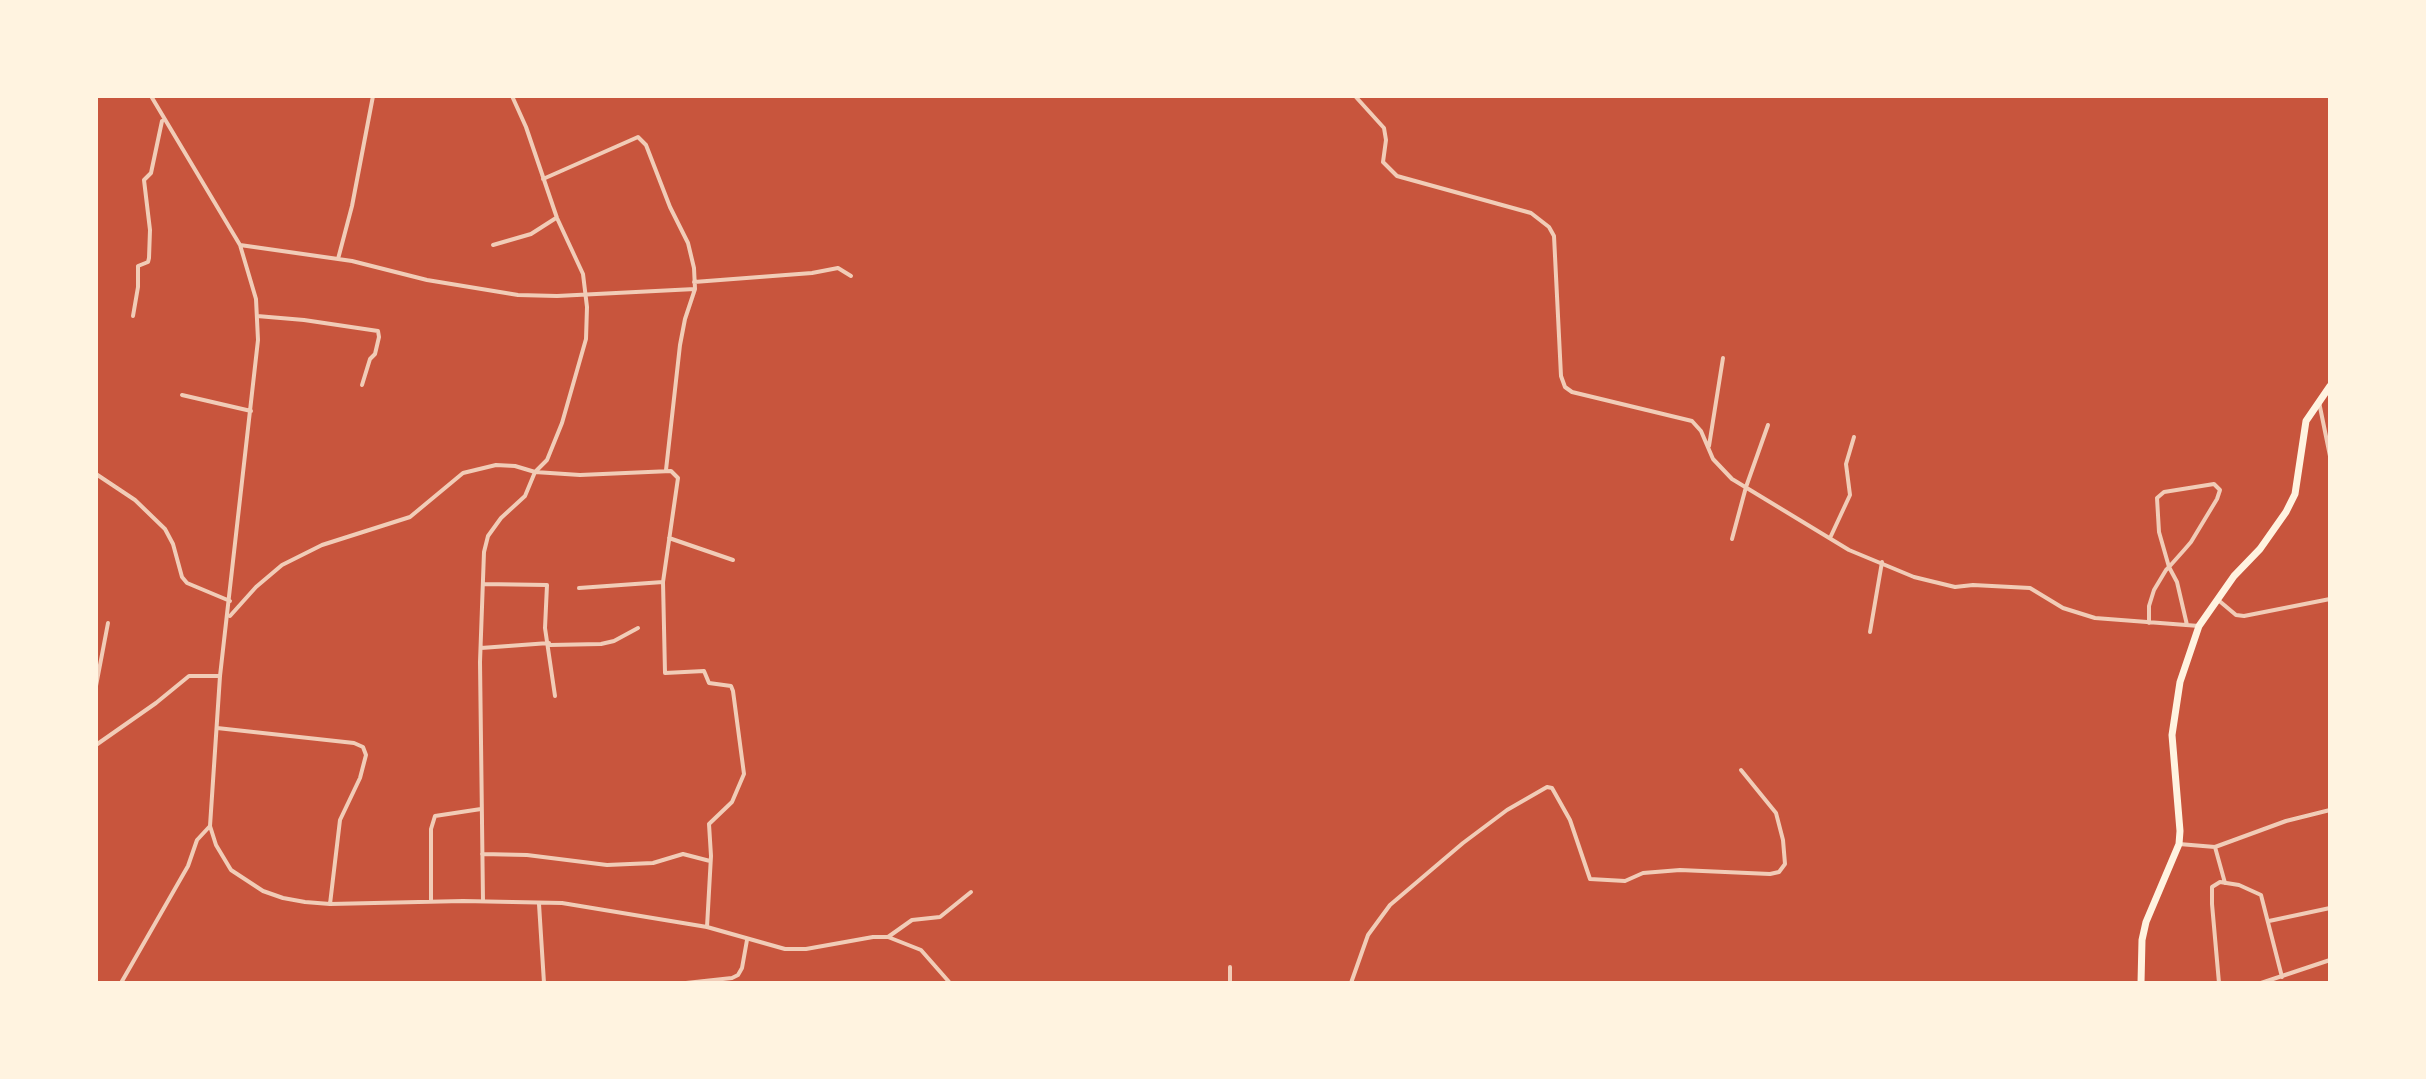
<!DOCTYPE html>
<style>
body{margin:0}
#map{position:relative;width:2426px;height:1079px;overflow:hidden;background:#c8553d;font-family:"Nunito Sans",sans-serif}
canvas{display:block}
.frame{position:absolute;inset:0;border:98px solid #fff3e0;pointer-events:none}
</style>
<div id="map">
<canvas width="2426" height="1079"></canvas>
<div class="frame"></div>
</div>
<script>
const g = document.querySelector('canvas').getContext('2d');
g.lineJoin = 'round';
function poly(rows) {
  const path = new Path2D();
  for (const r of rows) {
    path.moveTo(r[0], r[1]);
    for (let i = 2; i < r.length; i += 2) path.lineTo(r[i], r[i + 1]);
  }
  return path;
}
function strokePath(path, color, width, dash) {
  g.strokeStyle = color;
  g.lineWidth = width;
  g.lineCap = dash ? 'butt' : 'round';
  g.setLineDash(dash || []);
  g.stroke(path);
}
strokePath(poly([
 [151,96,240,245,256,299,258,340,220,676,210,826,216,845,231,870,263,891,283,898,305,902,330,904,463,901,562,903,707,927,785,949,806,949,873,937,888,937,921,950,950,983],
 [1355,96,1384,128,1386,140,1383,162,1397,176,1531,213,1549,227,1554,236,1561,376,1565,387,1572,392,1692,421,1701,431,1713,459,1732,479,1849,550,1914,577,1955,587,1973,585,2030,588,2063,608,2095,618,2199,626],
 [543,179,638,137,646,145,670,207,688,243,694,268,695,289,685,319,680,345,666,470],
 [240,245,352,261,427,280,518,295,557,296,695,289],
 [493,245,531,234,556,218],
 [338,259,352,206,373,96],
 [694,282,812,273,838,268,851,276],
 [133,316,138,287,138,266,148,262,149,258,150,230,144,180,151,173,162,121],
 [257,316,304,320,378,331,379,337,375,354,370,359,362,385],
 [182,395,251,411],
 [2319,402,2330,456],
 [1709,446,1723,358],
 [96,474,135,500,165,529,173,544,182,577,187,583,230,601],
 [669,538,733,560],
 [1830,538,1850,495,1846,464,1854,437],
 [1732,539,1746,487,1768,425],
 [483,584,547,585,545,628,555,696],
 [579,588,663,582,665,673,704,671,709,683,731,686,733,691,744,774,732,802,709,824,711,856,707,927],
 [2217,599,2236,615,2244,616,2330,599],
 [230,616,256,587,282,565,322,545,410,517,463,473,496,465,515,466,535,472,547,460,562,423,586,339,587,307,583,274,557,218,526,127,512,96],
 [2149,623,2149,606,2154,590,2166,570,2169,567,2185,549,2191,542,2217,499,2220,490,2214,484,2164,492,2157,498,2159,532,2169,567,2177,582,2187,625],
 [1870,632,1882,562],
 [550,645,601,644,614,641,638,628],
 [481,648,549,643],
 [96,686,108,623],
 [217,728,354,743,363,747,366,755,360,778,340,820,330,904],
 [96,745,156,703,189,676,220,676],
 [2179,844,2215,847,2225,883],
 [2215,847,2286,821,2330,810],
 [482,854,527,855,607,865,653,863,683,854,710,861],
 [431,901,431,829,435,816,481,809],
 [483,901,480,662,484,552,488,536,501,518,525,496,535,472,580,475,671,471,678,478,663,582],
 [539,904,544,983],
 [2269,921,2330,908],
 [888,937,912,920,940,917,971,892],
 [1230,967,1230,983],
 [121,983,188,866,197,840,210,826],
 [686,983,732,978,738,975,742,968,747,940],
 [1351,983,1368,935,1390,905,1463,843,1507,810,1547,787,1552,788,1570,820,1590,879,1625,881,1643,873,1680,870,1770,874,1779,872,1785,864,1783,840,1776,813,1741,770],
 [2219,983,2212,904,2212,887,2220,882,2239,885,2261,895,2282,977],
 [2261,983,2330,960]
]), '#f1ccb7', 4);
strokePath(poly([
 [2141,983,2142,940,2146,922,2179,844,2180,831,2172,735,2180,682,2199,626,2234,576,2260,549,2286,512,2295,494,2306,421,2330,386]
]), '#fff3e0', 7);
</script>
